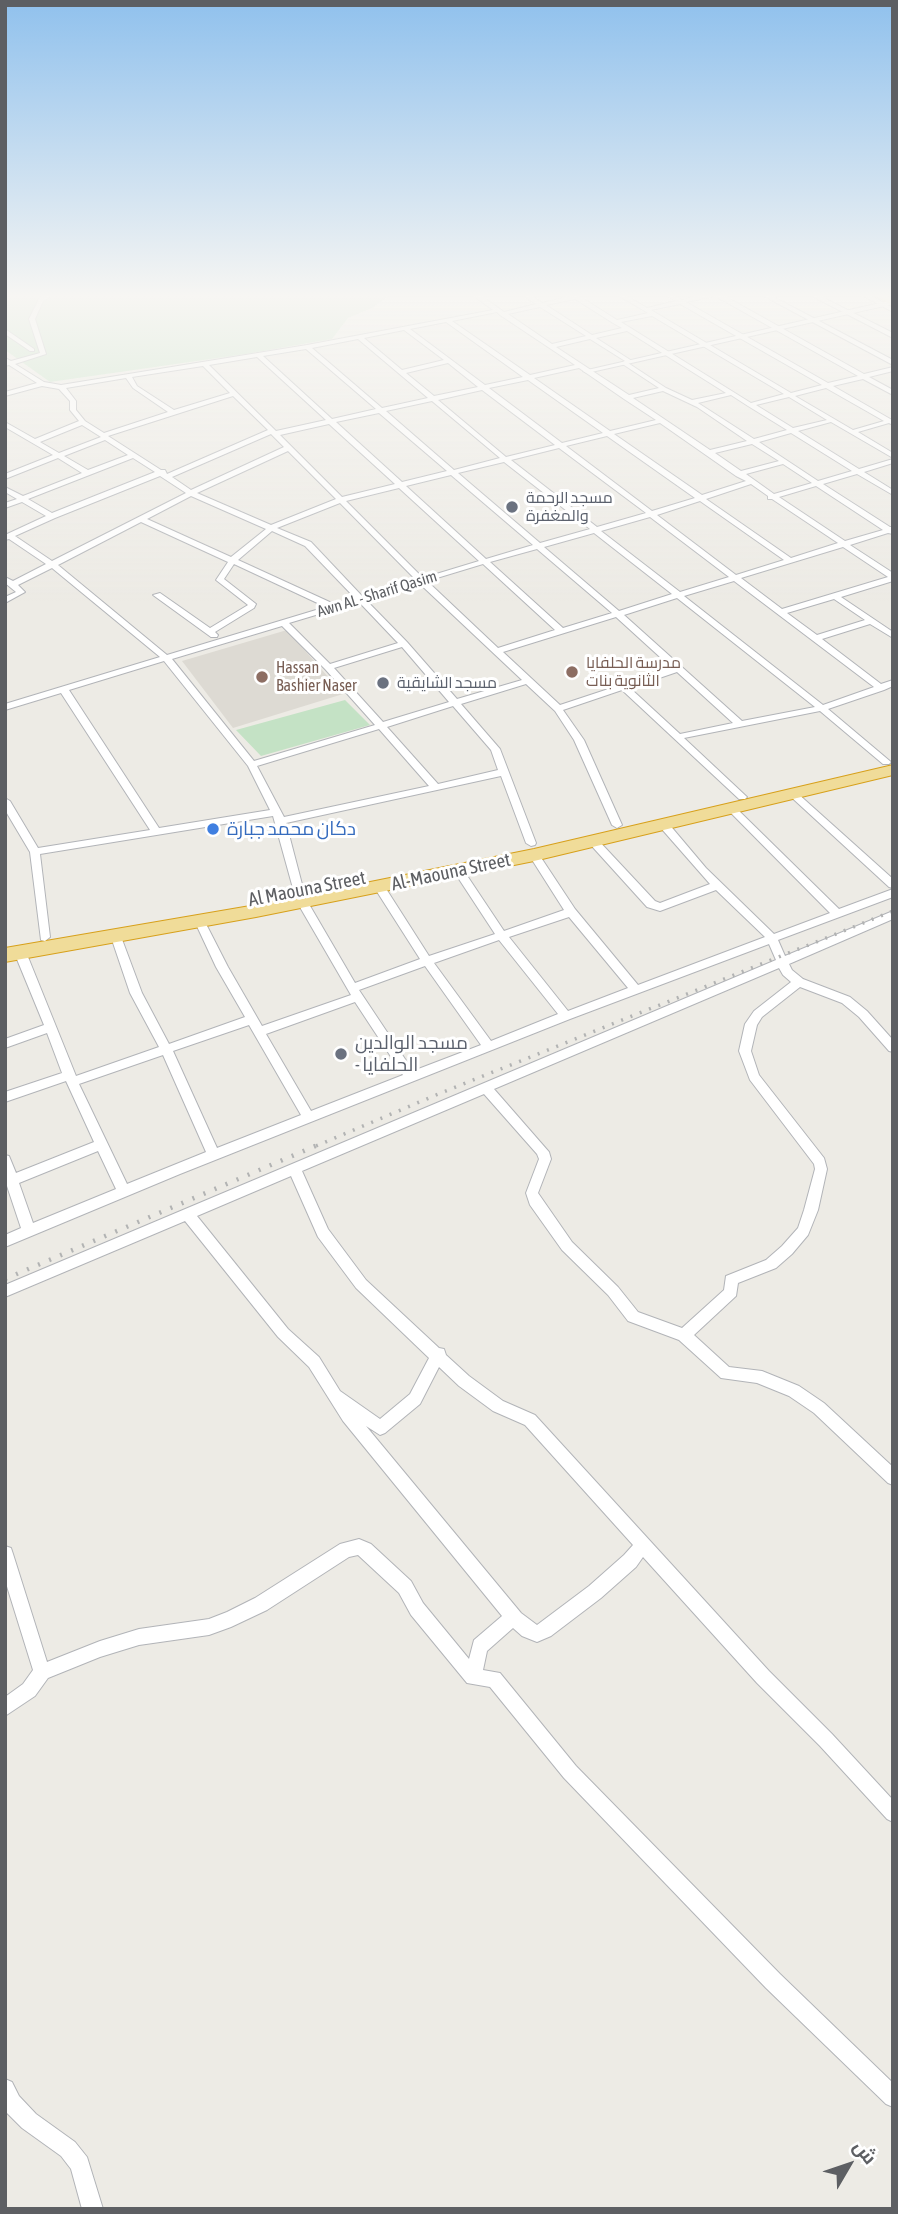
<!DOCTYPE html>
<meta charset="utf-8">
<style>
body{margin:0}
#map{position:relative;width:898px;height:2214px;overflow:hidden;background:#edebe5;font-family:"Asap Condensed",Cairo,sans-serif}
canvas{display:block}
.frame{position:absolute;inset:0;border:7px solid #5d5f63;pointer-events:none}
.north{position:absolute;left:814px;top:2130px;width:70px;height:70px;-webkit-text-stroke:5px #fff;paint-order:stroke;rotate:51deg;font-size:19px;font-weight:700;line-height:28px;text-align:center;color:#5d5f63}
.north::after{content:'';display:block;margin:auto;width:24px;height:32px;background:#5d5f63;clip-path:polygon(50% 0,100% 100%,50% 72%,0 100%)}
</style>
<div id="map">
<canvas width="898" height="2214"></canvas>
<div class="frame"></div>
<div class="north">ش</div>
</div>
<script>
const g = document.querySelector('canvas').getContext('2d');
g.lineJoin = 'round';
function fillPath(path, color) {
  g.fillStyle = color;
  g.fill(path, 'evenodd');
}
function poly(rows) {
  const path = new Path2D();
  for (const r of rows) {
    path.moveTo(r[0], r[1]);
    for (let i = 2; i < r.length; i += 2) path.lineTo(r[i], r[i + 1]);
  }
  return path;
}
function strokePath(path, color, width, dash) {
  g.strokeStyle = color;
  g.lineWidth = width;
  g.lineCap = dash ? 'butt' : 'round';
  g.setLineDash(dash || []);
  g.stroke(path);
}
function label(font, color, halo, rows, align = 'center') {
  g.font = font + ' "Asap Condensed",Cairo,sans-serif';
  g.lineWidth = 6;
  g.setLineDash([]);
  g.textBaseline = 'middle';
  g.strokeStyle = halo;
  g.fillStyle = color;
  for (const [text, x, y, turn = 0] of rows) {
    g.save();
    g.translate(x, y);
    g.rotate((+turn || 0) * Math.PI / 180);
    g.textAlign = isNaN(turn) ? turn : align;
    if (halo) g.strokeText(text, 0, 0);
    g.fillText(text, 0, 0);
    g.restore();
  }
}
fillPath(poly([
 [287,630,343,694,233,728,182,661]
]), '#dddad3');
fillPath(poly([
 [5,294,391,294,372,308,348,318,332,339,246,354,50,382,5,350],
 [345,700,370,725,261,756,236,730]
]), '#c4e2c5');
const street = poly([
 [46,294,54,294,43,301,35,319,46,354,15,364,44,382,61,385,307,345,493,310,471,294,479,294,504,312,536,304,521,294,529,294,542,303,571,296,568,294,576,294,617,320,648,313,616,294,624,294,647,308,676,301,664,294,672,294,682,300,705,294,721,294,864,374,893,367,893,371,869,377,893,390,893,395,863,379,833,386,892,420,893,425,889,423,858,432,893,453,893,458,831,422,798,431,859,469,893,459,893,463,864,472,893,490,893,495,857,474,823,484,890,527,893,527,893,534,888,533,850,545,893,573,893,581,841,597,893,632,893,638,870,624,822,639,881,684,893,680,893,686,884,690,828,709,891,762,889,764,883,764,820,711,684,738,747,797,745,799,739,799,622,690,563,710,584,740,622,825,617,828,612,825,574,740,555,711,526,684,461,704,500,749,536,843,535,845,531,846,526,843,501,776,286,823,304,892,299,896,294,892,273,816,40,854,50,937,45,941,41,940,30,852,5,810,5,798,10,801,38,848,150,830,61,693,5,710,5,704,160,657,52,568,18,585,25,592,5,603,5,597,16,592,5,583,5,577,13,581,46,564,9,539,5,540,5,535,46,516,22,502,5,508,5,503,17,499,5,492,5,487,23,496,82,473,58,458,5,479,5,474,53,455,5,427,5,422,35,439,79,421,70,410,70,401,59,389,42,386,5,396,5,392,37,383,9,365,5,366,5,358,11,361,40,353,29,319,39,299,46,294],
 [715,296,858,376,828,383,686,302,715,296],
 [575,299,613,323,622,328,592,335,546,305,575,299],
 [680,304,822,385,791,393,651,310,680,304],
 [540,307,586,336,552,344,508,314,540,307],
 [497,312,500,315,575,365,530,375,452,321,497,312],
 [652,316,784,394,751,403,621,322,652,316],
 [446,322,523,377,485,385,410,329,446,322],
 [404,330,444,360,402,370,364,338,404,330],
 [627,331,726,393,692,400,666,388,628,363,632,361,596,338,627,331],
 [358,339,428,398,382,408,312,348,358,339],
 [590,339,625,361,621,363,659,388,629,395,556,347,590,339],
 [306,349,376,409,332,419,263,356,306,349],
 [257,357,326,420,276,431,209,365,257,357],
 [448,363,478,387,434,396,406,373,448,363],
 [203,366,230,393,174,410,137,386,132,377,203,366],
 [579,368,624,399,656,420,610,431,534,378,579,368],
 [126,378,133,388,168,412,104,433,85,421,76,410,76,401,66,388,126,378],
 [528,380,603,433,562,443,489,388,528,380],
 [826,388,884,421,853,430,795,396,826,388],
 [482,390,555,445,506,457,438,400,482,390],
 [663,391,697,407,747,441,710,450,633,398,663,391],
 [731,395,748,406,787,430,754,439,698,403,731,395],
 [233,396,268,430,167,474,165,470,161,470,108,436,233,396],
 [789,397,827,420,793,428,756,405,789,397],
 [432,401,500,458,454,470,386,411,432,401],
 [379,413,447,471,402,482,336,422,379,413],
 [660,423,736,476,746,481,702,495,614,434,660,423],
 [329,424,395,484,342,497,280,435,329,424],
 [82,425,101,437,59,453,40,442,82,425],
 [791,433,852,471,818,481,759,442,791,433],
 [271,434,284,447,191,490,172,477,271,434],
 [607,436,695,498,652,511,566,446,607,436],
 [105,440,128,455,88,470,64,456,105,440],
 [752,444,779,461,741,471,715,453,752,444],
 [559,448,646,513,597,527,511,460,559,448],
 [288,451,336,499,271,525,197,493,288,451],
 [133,458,155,472,52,513,28,499,133,458],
 [504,462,590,529,540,543,458,473,504,462],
 [783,464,812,483,774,494,746,474,783,464],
 [451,475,533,545,486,559,406,486,451,475],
 [160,476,186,493,52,561,15,536,55,518,160,476],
 [751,484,768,496,768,499,772,499,838,543,791,558,706,499,751,484],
 [816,486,883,530,845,541,779,497,816,486],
 [399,488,479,561,423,578,346,501,399,488],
 [191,496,266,529,231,557,147,519,191,496],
 [700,501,784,560,736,575,657,515,700,501],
 [340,503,416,580,362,596,311,542,277,528,340,503],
 [650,517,729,577,680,592,601,531,650,517],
 [141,522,228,562,216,580,248,605,210,628,160,593,153,595,211,637,217,637,218,635,215,632,254,608,256,604,224,579,234,564,326,607,167,655,58,565,141,522],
 [272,531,305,546,355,598,334,604,238,560,272,531],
 [594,533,672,594,619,611,544,547,594,533],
 [843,547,888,577,782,609,741,578,843,547],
 [537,549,612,613,563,628,490,562,537,549],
 [483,564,555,630,498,648,427,581,483,564],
 [734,581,874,687,823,705,684,596,734,581],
 [420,584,522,680,457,699,407,642,366,600,420,584],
 [677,598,815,707,742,721,624,615,677,598],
 [834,599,865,620,817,635,787,613,834,599],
 [359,602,398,643,330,664,289,623,359,602],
 [616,617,672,668,560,705,503,652,616,617],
 [282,626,325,669,375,725,254,761,172,659,282,626],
 [402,647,449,702,383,722,334,668,402,647],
 [164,661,248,766,270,810,159,828,69,690,164,661],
 [677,672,733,723,680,734,630,688,677,672],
 [453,706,491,750,498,770,438,784,387,727,453,706],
 [379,729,429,786,284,817,257,766,379,729],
 [760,294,768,294,893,360,893,365,760,294],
 [808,294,816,294,893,333,893,338,808,294],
 [860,294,868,294,893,308,893,312,860,294],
 [5,329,34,349,34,351,30,351,5,334,5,329],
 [793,791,796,792,893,879,893,888,889,887,790,796,788,794,793,791],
 [732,806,735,807,839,909,893,889,893,897,778,940,785,956,893,911,893,919,789,964,792,970,803,979,850,997,867,1011,893,1040,893,1052,889,1051,859,1017,842,1003,800,987,762,1017,757,1025,751,1051,759,1075,824,1158,827,1169,818,1210,808,1235,792,1254,776,1268,738,1283,736,1296,694,1335,729,1367,762,1371,799,1386,824,1403,893,1467,893,1485,888,1483,814,1413,789,1396,757,1383,721,1378,679,1340,628,1321,608,1295,562,1250,530,1205,526,1193,539,1159,537,1154,484,1094,302,1171,328,1229,366,1280,439,1348,444,1349,446,1355,469,1376,503,1401,535,1415,769,1671,832,1734,893,1800,893,1822,887,1819,820,1746,757,1683,643,1557,636,1567,601,1598,551,1636,537,1642,522,1636,513,1628,487,1651,483,1670,500,1673,576,1766,780,1974,893,2083,893,2107,886,2104,766,1988,564,1778,490,1687,467,1683,411,1615,399,1593,358,1555,349,1557,267,1610,231,1627,209,1635,139,1645,100,1657,48,1678,35,1696,5,1716,5,1697,23,1684,33,1670,5,1580,5,1546,11,1548,13,1554,47,1662,100,1641,139,1629,209,1619,227,1612,255,1598,340,1544,359,1539,371,1544,411,1581,423,1603,469,1659,474,1640,502,1616,343,1421,309,1367,278,1337,185,1221,5,1297,5,1285,776,960,769,944,570,1019,180,1174,5,1247,5,1235,21,1228,5,1180,5,1155,9,1156,16,1173,94,1142,66,1081,5,1102,5,1092,62,1073,47,1033,5,1048,5,1039,44,1025,14,952,16,949,20,948,26,952,76,1076,159,1047,130,993,110,934,111,931,115,930,120,934,142,993,169,1044,245,1017,216,967,195,922,200,918,205,922,228,967,262,1026,351,995,297,902,298,899,306,899,355,983,420,959,374,887,375,884,383,884,429,956,495,934,453,870,454,868,462,868,504,931,564,910,529,855,534,852,538,853,575,909,638,985,765,937,716,890,660,911,647,907,589,843,589,839,597,839,655,901,660,903,710,884,660,827,660,823,664,822,668,823,706,868,774,934,830,913,729,811,729,807,732,806],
 [569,917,628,988,568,1011,509,937,569,917],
 [499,940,558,1014,491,1041,434,963,499,940],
 [425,966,481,1045,413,1071,359,990,425,966],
 [779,968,783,975,791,982,754,1011,745,1024,739,1051,750,1080,814,1164,815,1169,804,1210,798,1228,782,1246,766,1260,726,1276,724,1290,682,1328,638,1312,618,1287,572,1242,538,1193,551,1159,549,1152,494,1089,779,968],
 [355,1002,403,1075,311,1111,266,1034,355,1002],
 [249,1025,301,1115,217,1148,173,1051,249,1025],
 [163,1055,206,1152,127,1184,79,1084,163,1055],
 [98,1151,116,1189,33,1223,19,1183,98,1151],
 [291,1176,318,1237,356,1288,429,1358,410,1394,380,1419,340,1391,319,1357,288,1329,197,1216,291,1176],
 [439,1367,459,1386,493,1411,525,1425,633,1545,624,1555,589,1586,537,1625,521,1613,366,1426,380,1435,385,1433,420,1404,439,1367],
 [5,2079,12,2082,19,2096,36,2114,75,2142,87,2157,103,2209,82,2209,71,2169,61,2156,22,2128,5,2111,5,2079]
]);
const secondary = poly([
 [893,300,893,304,587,373,583,371,893,300]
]);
const primary = poly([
 [873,294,884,294,893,299,893,306,873,294]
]);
const highway = poly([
 [893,765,893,775,534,861,256,917,5,962,5,948,256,905,534,849,893,765]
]);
strokePath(street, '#b2b4b8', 2);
strokePath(secondary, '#b1b3b8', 2);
strokePath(primary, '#e0c26a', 2);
strokePath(highway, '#d7a01b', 2);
fillPath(street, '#fff');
fillPath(secondary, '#fff');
fillPath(primary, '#f5ecb2');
fillPath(highway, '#f0dc99');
strokePath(poly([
 [316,1146,436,1095,893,911]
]), '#b2b3b3', 3.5, [2, 8]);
strokePath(poly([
 [5,1279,320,1144]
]), '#b2b3b3', 4.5, [2, 10]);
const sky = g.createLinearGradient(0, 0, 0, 604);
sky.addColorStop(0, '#90c1ed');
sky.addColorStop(0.49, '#f7f6f3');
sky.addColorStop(1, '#f7f6f300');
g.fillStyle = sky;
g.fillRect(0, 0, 898, 604);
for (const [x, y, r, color] of [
 [512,507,7,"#6b7280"],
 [572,672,7,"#8d6e63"],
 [262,677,7,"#8d6e63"],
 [383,683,7,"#6b7280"],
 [213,829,7,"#3f7fe0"],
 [341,1054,7,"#6b7280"]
]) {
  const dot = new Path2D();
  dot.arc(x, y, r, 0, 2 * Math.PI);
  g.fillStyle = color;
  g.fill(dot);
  strokePath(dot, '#fff', 2.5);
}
label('16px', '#5b616d', '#fff', [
 ["مسجد الرحمة",526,498],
 ["والمغفرة",526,516],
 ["مسجد الشايقية",397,683]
], 'left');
label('16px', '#5d5f63', '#fff', [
 ["Awn AL - Sharif Qasim",377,594,-17]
]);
label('16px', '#785e54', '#fff', [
 ["مدرسة الحلفايا",586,663],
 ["الثانوية بنات",586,681],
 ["Hassan",276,668],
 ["Bashier Naser",276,686]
], 'left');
label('19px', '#366cbe', '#fff', [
 ["دكان محمد جبارة",227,829]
], 'left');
label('19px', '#5d5f63', '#fff', [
 ["Al-Maouna Street",451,872,-12],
 ["Al Maouna Street",307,889,-11]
]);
label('19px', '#5b616d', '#fff', [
 ["مسجد الوالدين",355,1043],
 ["- الحلفايا",355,1065]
], 'left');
</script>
